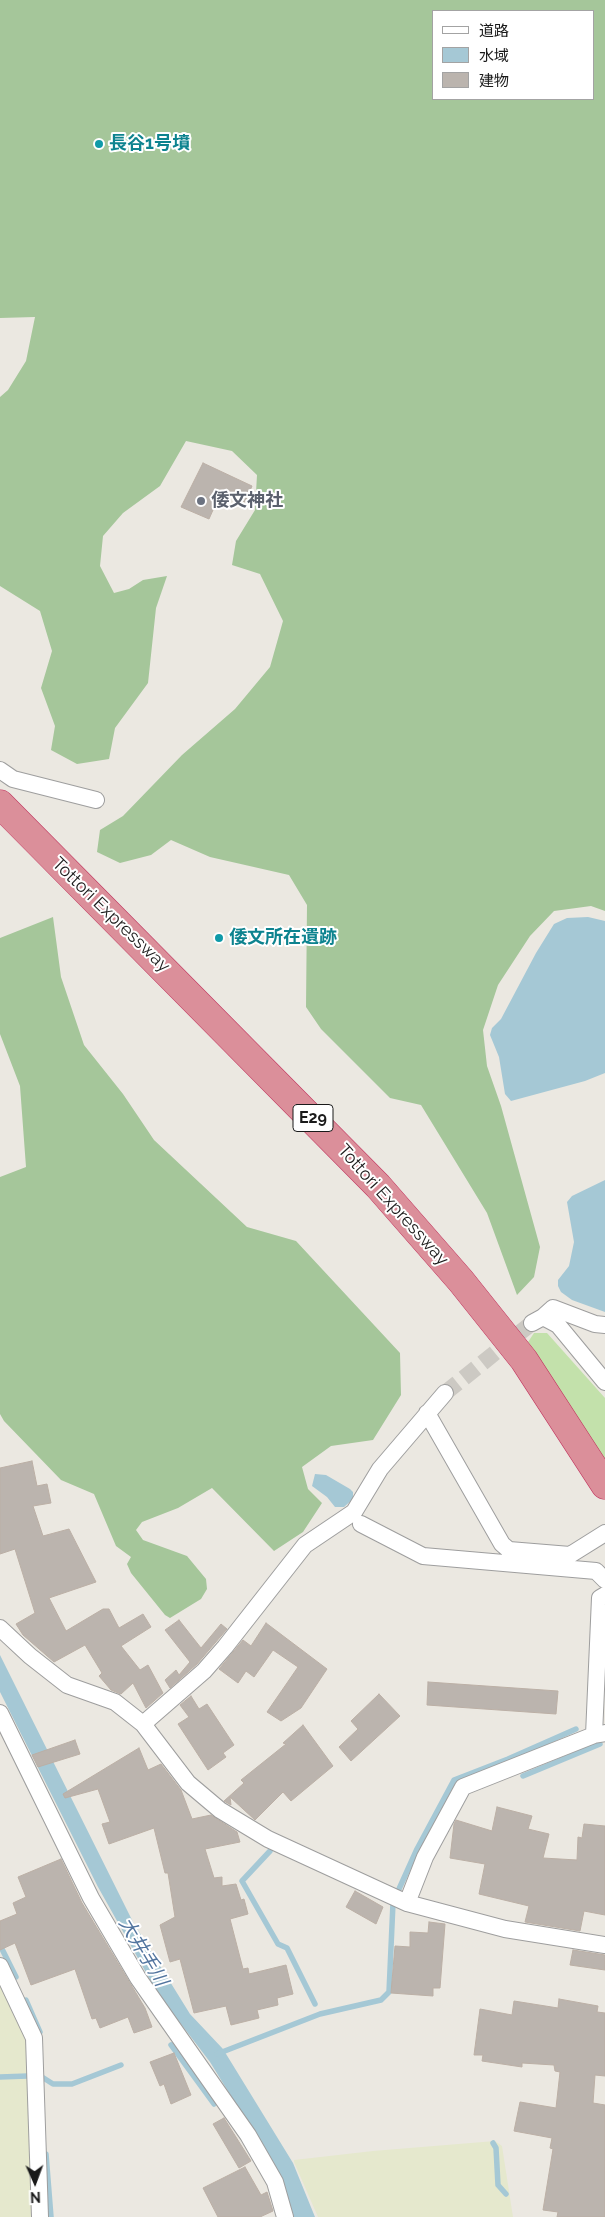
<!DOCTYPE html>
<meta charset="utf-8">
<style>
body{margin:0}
#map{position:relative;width:605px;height:2217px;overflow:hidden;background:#ebe8e1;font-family:Raleway,"Noto Sans JP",sans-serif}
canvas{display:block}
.legend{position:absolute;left:432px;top:10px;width:162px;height:90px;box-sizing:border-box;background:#fff;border:1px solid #a3a3a3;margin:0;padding:6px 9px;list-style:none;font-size:15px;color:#1a1a1a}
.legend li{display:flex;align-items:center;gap:10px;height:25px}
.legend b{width:25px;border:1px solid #a3a3a3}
.north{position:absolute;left:10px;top:2157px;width:50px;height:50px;-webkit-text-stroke:4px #fff;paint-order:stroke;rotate:178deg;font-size:14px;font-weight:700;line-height:20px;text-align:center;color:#1a1a1a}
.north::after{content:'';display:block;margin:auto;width:18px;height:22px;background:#1a1a1a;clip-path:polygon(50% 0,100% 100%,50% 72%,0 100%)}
</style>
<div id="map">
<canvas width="605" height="2217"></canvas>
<ul class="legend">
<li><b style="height:6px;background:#fff"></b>道路</li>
<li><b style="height:14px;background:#a5c8d5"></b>水域</li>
<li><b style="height:14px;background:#bbb4ae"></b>建物</li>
</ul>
<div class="north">N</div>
</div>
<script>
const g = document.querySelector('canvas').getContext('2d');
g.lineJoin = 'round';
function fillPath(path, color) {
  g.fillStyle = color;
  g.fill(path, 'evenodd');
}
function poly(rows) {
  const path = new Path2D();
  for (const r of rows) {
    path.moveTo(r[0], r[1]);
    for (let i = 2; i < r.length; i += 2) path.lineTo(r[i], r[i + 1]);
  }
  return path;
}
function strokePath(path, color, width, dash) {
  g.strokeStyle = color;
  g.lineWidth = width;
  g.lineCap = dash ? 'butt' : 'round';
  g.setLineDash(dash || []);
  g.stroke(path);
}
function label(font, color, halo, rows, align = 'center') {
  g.font = font + ' Raleway,"Noto Sans JP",sans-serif';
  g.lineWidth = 4;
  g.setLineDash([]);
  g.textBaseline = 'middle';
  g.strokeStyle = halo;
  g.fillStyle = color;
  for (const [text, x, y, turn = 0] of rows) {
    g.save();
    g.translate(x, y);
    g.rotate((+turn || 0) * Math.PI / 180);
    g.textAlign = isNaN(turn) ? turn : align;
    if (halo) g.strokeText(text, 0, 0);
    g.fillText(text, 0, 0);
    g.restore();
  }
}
fillPath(poly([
 [0,1972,27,2030,38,2217,0,2217],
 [495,2141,502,2146,513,2217,318,2217,294,2162,294,2160,373,2151]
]), '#e5e8cd');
fillPath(poly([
 [534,1333,547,1333,605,1398,605,1468,528,1342]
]), '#c3e1ab');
fillPath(poly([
 [0,0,605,0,605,911,591,906,554,911,530,936,498,985,483,1030,487,1066,501,1106,540,1247,534,1277,517,1295,487,1213,421,1105,390,1098,321,1029,306,1007,307,905,289,875,210,857,171,840,151,855,120,863,97,852,100,830,123,816,182,755,235,709,270,667,283,621,260,574,232,565,236,541,255,510,257,475,232,451,186,441,160,486,123,513,103,536,100,566,114,593,129,589,143,580,167,576,156,608,148,683,115,728,109,759,77,764,51,750,55,726,41,688,52,651,40,611,0,586,0,397,8,390,26,361,35,317,0,318],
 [594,11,594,99,434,99,434,11],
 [53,917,61,977,84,1045,123,1094,154,1140,247,1227,296,1241,400,1353,401,1395,373,1440,331,1446,302,1467,308,1489,322,1503,303,1532,274,1551,212,1488,178,1508,142,1522,136,1530,143,1540,187,1556,206,1579,207,1589,201,1599,170,1618,165,1615,131,1573,127,1564,131,1557,116,1546,94,1494,61,1480,4,1421,0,1414,0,1177,26,1167,20,1086,0,1034,0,938]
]), '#a5c69a');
fillPath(poly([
 [588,917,605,921,605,1073,585,1081,511,1101,505,1094,499,1057,490,1035,492,1028,501,1019,536,953,554,924,567,918],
 [605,1180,605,1312,572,1300,561,1292,558,1286,558,1280,569,1266,574,1242,567,1202,572,1196],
 [315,1474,326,1475,350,1489,353,1492,353,1499,344,1507,335,1507,327,1497,312,1486],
 [0,1655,133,1922,190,2014,223,2049,293,2163,315,2217,293,2217,269,2158,210,2062,158,1994,98,1887,0,1692]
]), '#a5c8d5');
strokePath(poly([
 [523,1776,600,1744],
 [270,1851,242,1881,278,1944,287,1948,315,2004],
 [399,1889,417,1849,454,1780,508,1759,576,1729],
 [0,1945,16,1977],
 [26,2000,40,2032],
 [171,2045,214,2104],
 [217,2054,320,2014,381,2000,389,1992,393,1903],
 [0,2077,28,2076],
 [42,2077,53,2084,72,2084,121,2065],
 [493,2143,496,2148,498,2185,506,2194],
 [46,2154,51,2217]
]), '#a5c8d5', 5.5);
const building = poly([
 [203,463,252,486,245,502,221,492,209,519,181,507,203,463],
 [32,1461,37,1486,47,1484,51,1503,33,1506,43,1536,69,1529,96,1582,49,1598,66,1631,103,1609,109,1609,119,1628,143,1614,151,1627,121,1646,140,1670,148,1665,163,1693,146,1708,133,1683,121,1694,111,1690,99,1676,102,1673,85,1645,54,1662,23,1635,16,1624,35,1613,15,1549,0,1554,0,1468,32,1461],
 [179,1620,201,1648,221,1624,227,1629,197,1664,170,1688,165,1680,176,1670,179,1675,190,1662,165,1630,179,1620],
 [266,1623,327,1669,301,1708,281,1721,267,1712,298,1667,273,1650,254,1677,246,1671,238,1683,219,1669,243,1640,251,1646,266,1623],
 [428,1682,558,1691,556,1714,427,1705,428,1682],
 [379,1694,400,1716,351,1761,339,1747,358,1729,351,1721,379,1694],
 [191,1696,199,1709,207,1704,234,1745,223,1753,226,1757,208,1770,178,1724,189,1717,180,1705,191,1696],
 [303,1725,333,1766,291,1801,283,1792,255,1820,230,1797,231,1805,224,1801,244,1783,241,1780,286,1744,283,1743,303,1725],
 [75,1740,80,1754,38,1767,32,1755,75,1740],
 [139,1748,148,1770,161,1764,181,1790,192,1819,211,1815,237,1832,240,1842,205,1849,214,1878,222,1877,222,1886,236,1884,241,1900,244,1899,248,1914,230,1919,243,1969,248,1968,249,1974,286,1965,293,1994,277,1998,278,2005,257,2010,259,2018,231,2025,226,2006,194,2013,180,1959,170,1962,160,1925,175,1917,168,1873,165,1873,154,1828,109,1844,102,1824,110,1822,98,1789,65,1798,63,1794,139,1748],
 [497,1807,532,1816,528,1829,549,1834,543,1858,577,1860,578,1837,582,1838,584,1824,605,1826,605,1915,584,1911,580,1931,525,1922,529,1906,479,1894,485,1864,450,1858,454,1824,456,1820,492,1831,497,1807],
 [61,1859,82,1903,145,2008,152,2027,134,2033,128,2017,100,2028,96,2018,92,2019,75,1969,31,1985,15,1943,0,1950,0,1921,17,1914,13,1903,26,1897,18,1877,61,1859],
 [355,1891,383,1907,376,1924,346,1907,355,1891],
 [429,1922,445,1924,440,1988,433,1988,433,1996,391,1993,395,1946,410,1947,410,1932,428,1933,429,1922],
 [573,1950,605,1955,605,1970,570,1965,573,1950],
 [559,1999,598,2006,597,2012,605,2013,605,2076,595,2075,593,2103,605,2105,605,2217,557,2217,558,2212,543,2210,553,2149,550,2148,552,2138,514,2131,520,2102,556,2108,560,2072,555,2071,554,2065,522,2063,522,2067,482,2061,483,2055,474,2055,480,2009,512,2015,514,2001,558,2008,559,1999],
 [174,2053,191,2095,171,2104,164,2084,160,2086,150,2062,174,2053],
 [224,2118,251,2161,239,2168,213,2124,224,2118],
 [245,2167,261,2195,267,2192,273,2211,260,2217,218,2217,203,2188,245,2167]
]);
fillPath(building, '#bbb4ae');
strokePath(building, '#bbafa5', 1);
strokePath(poly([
 [445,1393,532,1323]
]), '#ccc9c3', 16, [16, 8]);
const minor = poly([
 [0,770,13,779,96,800],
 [543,1317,553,1308,595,1324,605,1325],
 [532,1323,543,1317,558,1325,605,1382],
 [427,1413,502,1544,509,1550,570,1555,605,1533],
 [361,1524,423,1556,596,1571,605,1580],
 [0,1628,30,1656,67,1685,115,1702,143,1724,188,1783,220,1810,268,1839,407,1903,505,1929,605,1945],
 [0,1713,91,1898,138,1978,248,2135,275,2182,285,2217],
 [143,1724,204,1671,225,1647,305,1545,354,1512,380,1469,445,1393],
 [594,1735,600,1598,605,1595],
 [407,1903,425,1857,463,1787,594,1735,605,1733],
 [0,1966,34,2038,40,2217]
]);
const motorway = poly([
 [0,804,378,1186,461,1281,524,1360,605,1485]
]);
strokePath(minor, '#9e9e9e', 18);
strokePath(motorway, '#c1355f', 29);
strokePath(minor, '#fff', 16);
strokePath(motorway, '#db8f9a', 28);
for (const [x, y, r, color] of [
 [99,144,5,"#0f9aa8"],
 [201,501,5,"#6b7280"],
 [219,938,5,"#0f9aa8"]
]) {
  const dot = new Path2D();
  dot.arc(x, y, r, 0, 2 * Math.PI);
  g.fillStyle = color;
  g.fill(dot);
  strokePath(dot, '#fff', 2);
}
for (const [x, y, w] of [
 [313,1118,40]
]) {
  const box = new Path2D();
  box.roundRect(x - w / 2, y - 13.5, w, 27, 4);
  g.fillStyle = '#fff';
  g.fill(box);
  strokePath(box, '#1a1a1a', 1);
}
label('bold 16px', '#1a1a1a', null, [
 ["E29",313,1118]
]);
label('bold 18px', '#0d838f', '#fff', [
 ["長谷1号墳",109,144],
 ["倭文所在遺跡",229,938]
], 'left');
label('bold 18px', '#5b616d', '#fff', [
 ["倭文神社",211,501]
], 'left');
label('18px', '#1a1a1a', '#fff', [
 ["Tottori Expressway",111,915,44],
 ["Tottori Expressway",393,1205,48]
]);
label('italic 19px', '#52759f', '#fff', [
 ["大井手川",143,1952,59]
]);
</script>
